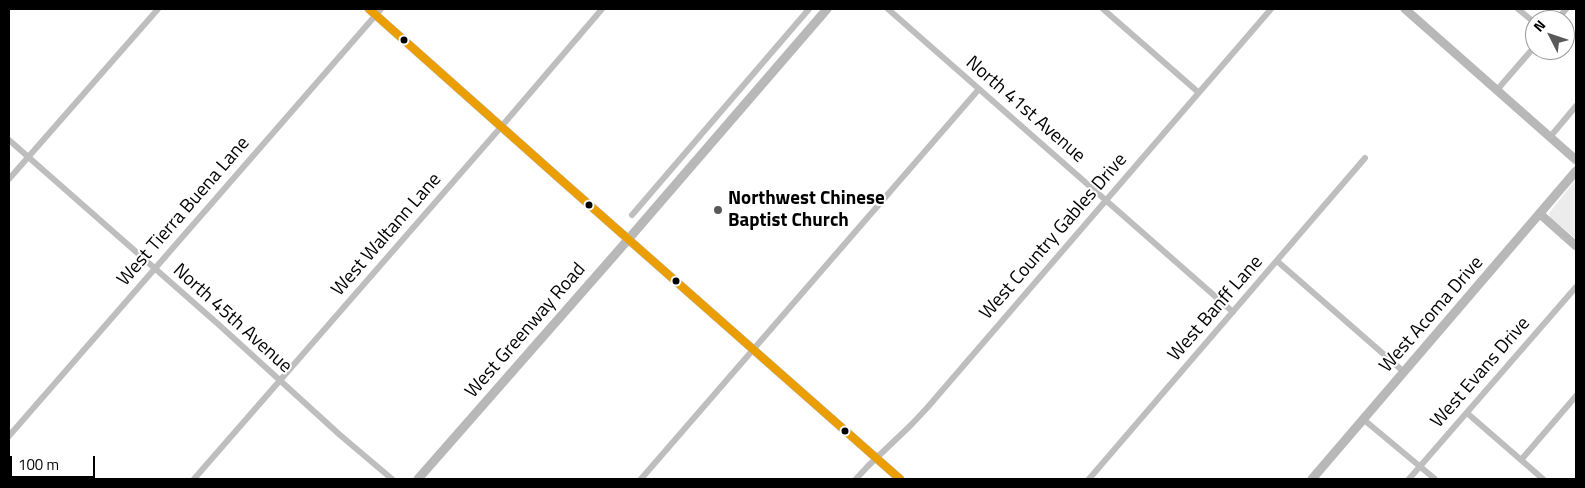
<!DOCTYPE html>
<style>
body{margin:0}
#map{position:relative;width:1585px;height:488px;overflow:hidden;background:#fff;font-family:"Titillium Web",sans-serif}
canvas{display:block}
.frame{position:absolute;inset:0;border:10px solid #000;pointer-events:none}
.north{position:absolute;left:1525px;top:10px;width:50px;height:50px;box-sizing:border-box;background:#fff;border:1px solid #999;border-radius:50%;rotate:311deg;font-size:14px;font-weight:700;line-height:20px;text-align:center;color:#000}
.north::after{content:'';display:block;margin:auto;width:18px;height:22px;background:#595959;clip-path:polygon(50% 0,100% 100%,50% 72%,0 100%)}
.scale{position:absolute;left:10px;top:456px;width:85px;height:22px;box-sizing:border-box;border:2px solid #000;border-top:0;padding-left:6px;font-size:15px;line-height:18px;white-space:nowrap;color:#000;-webkit-text-stroke:4px #fff;paint-order:stroke}
</style>
<div id="map">
<canvas width="1585" height="488"></canvas>
<div class="frame"></div>
<div class="north">N</div>
<div class="scale">100 m</div>
</div>
<script>
const g = document.querySelector('canvas').getContext('2d');
g.lineJoin = 'round';
function fillPath(path, color) {
  g.fillStyle = color;
  g.fill(path, 'evenodd');
}
function poly(rows) {
  const path = new Path2D();
  for (const r of rows) {
    path.moveTo(r[0], r[1]);
    for (let i = 2; i < r.length; i += 2) path.lineTo(r[i], r[i + 1]);
  }
  return path;
}
function strokePath(path, color, width, dash) {
  g.strokeStyle = color;
  g.lineWidth = width;
  g.lineCap = dash ? 'butt' : 'round';
  g.setLineDash(dash || []);
  g.stroke(path);
}
function label(font, color, halo, rows, align = 'center') {
  g.font = font + ' "Titillium Web",sans-serif';
  g.lineWidth = 4;
  g.setLineDash([]);
  g.textBaseline = 'middle';
  g.strokeStyle = halo;
  g.fillStyle = color;
  for (const [text, x, y, turn = 0] of rows) {
    g.save();
    g.translate(x, y);
    g.rotate((+turn || 0) * Math.PI / 180);
    g.textAlign = isNaN(turn) ? turn : align;
    if (halo) g.strokeText(text, 0, 0);
    g.fillText(text, 0, 0);
    g.restore();
  }
}
fillPath(poly([
 [1576,179,1576,239,1550,217,1549,213]
]), '#ececec');
strokePath(poly([
 [888,9,1233,312],
 [1103,9,1198,92],
 [1518,9,1535,23],
 [1557,20,1566,9],
 [1497,90,1535,46],
 [1550,137,1576,106],
 [9,140,218,324,340,435,392,479],
 [9,179,158,9],
 [632,215,809,9],
 [1277,261,1404,372],
 [1467,413,1543,479],
 [1363,419,1435,479],
 [9,436,381,9],
 [1521,460,1576,396],
 [194,479,501,127,602,9],
 [641,479,979,89],
 [856,479,868,466,911,425,927,408,1271,9],
 [1089,479,1365,158],
 [1409,479,1576,287]
]), '#bebebe', 6);
strokePath(poly([
 [369,9,560,179,900,479],
 [1405,9,1576,160],
 [1540,214,1576,246],
 [418,479,619,250,827,9],
 [1312,479,1576,171]
]), '#b8b8b8', 9);
strokePath(poly([
 [369,9,560,179,900,479]
]), '#eb9e00', 8);
for (const [x, y, r, color] of [
 [404,40,4.5,"#000"],
 [589,205,4.5,"#000"],
 [718,210,5,"#595959"],
 [676,281,4.5,"#000"],
 [845,431,4.5,"#000"]
]) {
  const dot = new Path2D();
  dot.arc(x, y, r, 0, 2 * Math.PI);
  g.fillStyle = color;
  g.fill(dot);
  strokePath(dot, '#fff', 2);
}
label('19px', '#000', '#fff', [
 ["North 41st Avenue",1025,110,41],
 ["West Tierra Buena Lane",184,212,-49],
 ["West Waltann Lane",387,235,-49],
 ["West Country Gables Drive",1054,237,-49],
 ["West Banff Lane",1216,309,-49],
 ["West Acoma Drive",1432,315,-49],
 ["North 45th Avenue",232,319,42],
 ["West Greenway Road",526,331,-49],
 ["West Evans Drive",1481,373,-49]
]);
label('bold 19px', '#000', '#fff', [
 ["Northwest Chinese",728,199],
 ["Baptist Church",728,221]
], 'left');
</script>
